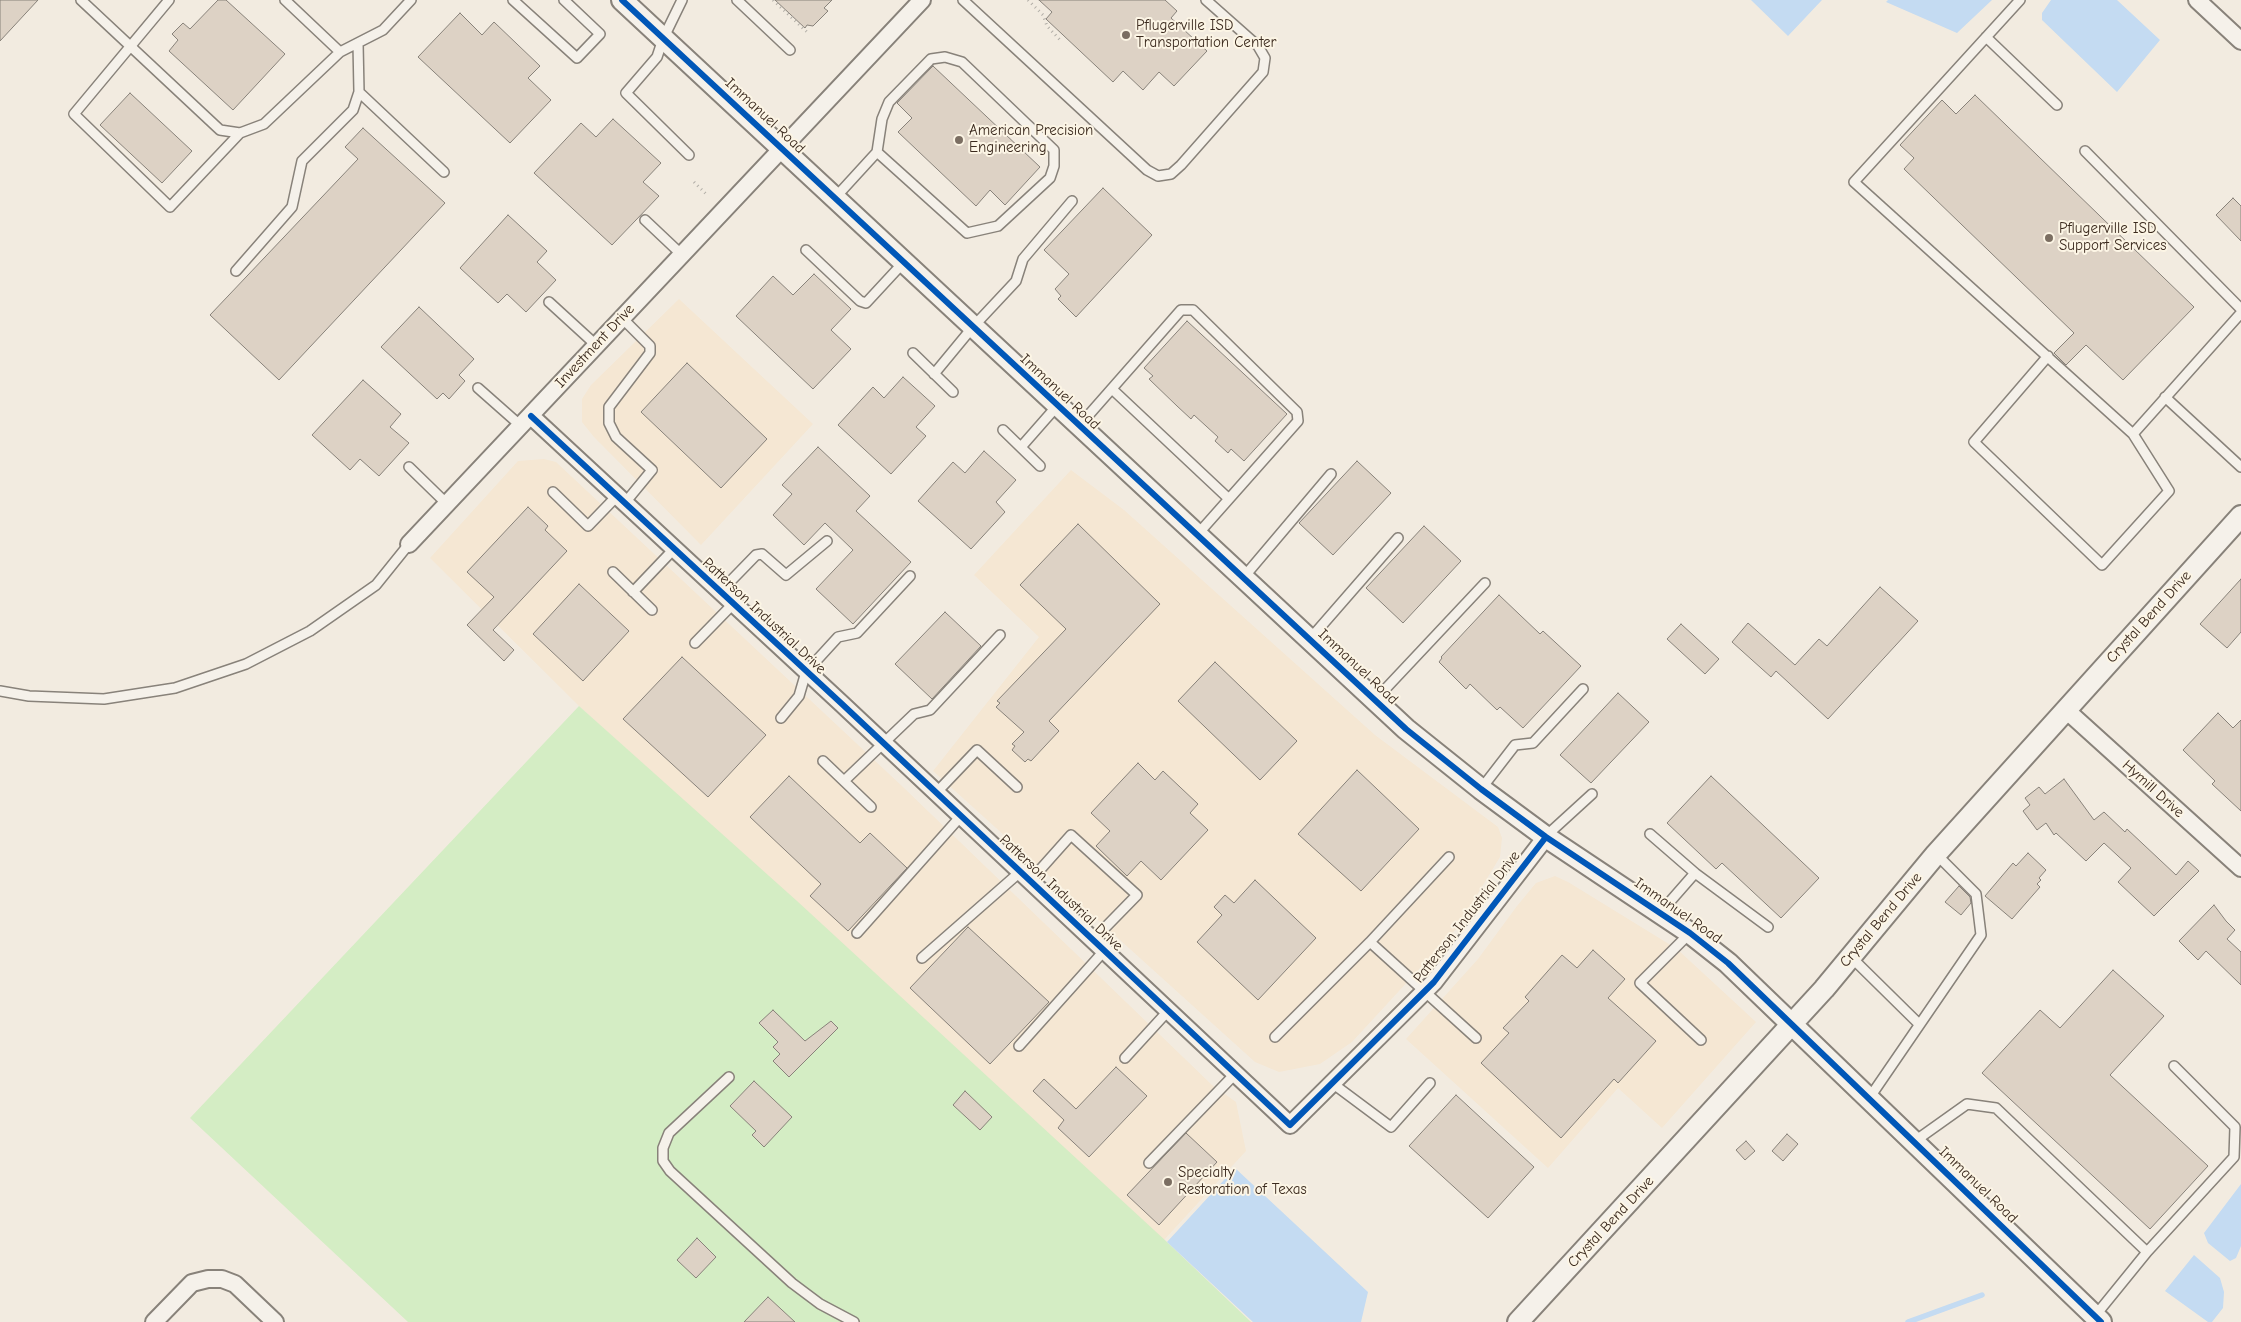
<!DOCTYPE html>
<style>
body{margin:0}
canvas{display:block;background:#f2ebe0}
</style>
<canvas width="2241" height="1322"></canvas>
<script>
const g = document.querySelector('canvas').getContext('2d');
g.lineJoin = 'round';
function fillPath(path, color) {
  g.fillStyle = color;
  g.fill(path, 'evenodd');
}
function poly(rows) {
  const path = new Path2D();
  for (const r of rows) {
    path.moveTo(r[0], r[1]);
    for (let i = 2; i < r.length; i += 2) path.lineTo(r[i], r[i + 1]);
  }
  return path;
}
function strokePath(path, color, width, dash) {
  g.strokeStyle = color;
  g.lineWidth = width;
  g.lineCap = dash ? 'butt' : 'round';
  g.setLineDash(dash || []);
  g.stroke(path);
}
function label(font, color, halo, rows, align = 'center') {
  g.font = font + ' "Comic Neue",sans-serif';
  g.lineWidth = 4;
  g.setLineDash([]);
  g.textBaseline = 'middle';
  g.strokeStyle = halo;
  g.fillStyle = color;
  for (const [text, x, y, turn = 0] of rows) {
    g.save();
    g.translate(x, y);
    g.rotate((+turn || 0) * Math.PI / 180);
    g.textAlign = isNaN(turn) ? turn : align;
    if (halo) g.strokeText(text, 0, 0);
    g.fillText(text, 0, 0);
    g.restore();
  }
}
fillPath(poly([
 [679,299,813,424,701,545,594,437,582,422,582,399,591,385],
 [544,459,556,462,903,787,1212,1085,1236,1102,1246,1151,1163,1241,579,706,430,558,518,461],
 [1071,470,1124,510,1375,735,1498,827,1502,838,1500,857,1457,928,1352,1042,1320,1064,1279,1072,1255,1062,933,771,1039,637,974,575],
 [1555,876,1568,882,1677,949,1756,1022,1662,1128,1618,1088,1548,1168,1406,1039,1478,959,1517,906,1536,883]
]), '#f5e7d3');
fillPath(poly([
 [579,706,797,901,1167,1242,1251,1322,408,1322,190,1118]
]), '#d4edc4');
fillPath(poly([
 [1751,0,1822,0,1788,36],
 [1888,0,1992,0,1957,33,1886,2],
 [2051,0,2117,0,2160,40,2117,92,2042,20,2042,13],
 [1235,1168,1368,1292,1361,1322,1253,1322,1167,1242],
 [2241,1184,2241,1246,2236,1258,2230,1261,2208,1243,2204,1233],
 [2194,1255,2220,1278,2224,1292,2223,1308,2212,1322,2208,1322,2165,1291]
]), '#c4dbf2');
strokePath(poly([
 [1908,1322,1982,1295]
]), '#c4dbf2', 5.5);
const building = poly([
 [0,0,38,0,0,41,0,0],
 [218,0,226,0,285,54,233,110,169,51,178,40,172,34,183,23,190,29,218,0],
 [775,0,832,0,824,8,828,11,813,26,807,25,805,28,775,0],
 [1039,0,1165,0,1177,11,1171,18,1207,51,1174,86,1159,72,1143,90,1123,71,1113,82,1046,19,1052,12,1039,0],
 [460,13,482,35,494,22,540,66,528,78,551,100,510,143,418,57,460,13],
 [933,66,1040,167,1005,205,990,190,976,206,898,132,912,118,897,103,933,66],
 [130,93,192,151,162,183,100,125,130,93],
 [1975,95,2194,307,2123,380,2086,345,2066,365,2054,353,2074,333,1904,169,1914,158,1900,145,1942,100,1956,114,1975,95],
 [613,119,661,163,643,182,659,196,612,245,534,173,581,123,596,137,613,119],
 [363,128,445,203,279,380,210,315,358,159,345,147,363,128],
 [1103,188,1152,235,1076,317,1058,299,1061,296,1055,289,1069,274,1044,250,1103,188],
 [2233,198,2241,206,2241,241,2216,215,2233,198],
 [508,215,547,251,537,262,556,280,526,312,507,294,498,303,460,268,508,215],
 [814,274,851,309,831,330,851,349,813,389,736,316,773,276,793,295,814,274],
 [419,307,474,359,459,375,465,381,449,399,443,393,437,399,381,347,419,307],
 [1187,321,1287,414,1244,461,1231,449,1228,453,1215,441,1218,437,1194,415,1191,419,1177,406,1149,379,1153,376,1144,368,1187,321],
 [687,363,767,439,721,488,641,412,687,363],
 [903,377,935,406,916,427,926,436,891,474,838,425,873,387,884,398,903,377],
 [363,380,401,414,390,427,409,443,379,476,360,459,350,470,312,435,363,380],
 [818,447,870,496,856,511,911,562,853,624,816,589,853,550,825,523,804,545,773,515,792,494,782,485,818,447],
 [984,451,1016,480,996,502,1005,512,971,549,918,501,953,462,965,473,984,451],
 [1357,461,1391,493,1333,555,1299,523,1357,461],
 [528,507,548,526,545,530,567,551,493,630,514,650,504,661,467,625,494,597,467,572,528,507],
 [1078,524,1160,604,1049,721,1059,731,1031,761,1028,759,1025,762,1012,750,1015,746,1012,744,1024,732,996,707,1000,703,997,701,1066,629,1020,585,1078,524],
 [1424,526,1461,561,1403,623,1366,588,1424,526],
 [2241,579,2241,632,2227,648,2200,624,2241,579],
 [579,584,629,631,583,681,533,634,579,584],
 [1880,587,1918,621,1828,719,1776,671,1771,677,1732,642,1748,623,1795,665,1819,639,1827,646,1880,587],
 [1499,595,1540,634,1543,631,1581,666,1523,728,1500,707,1497,710,1470,684,1466,689,1439,662,1442,658,1441,657,1499,595],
 [945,612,981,646,932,699,895,664,945,612],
 [1681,624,1719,659,1705,674,1667,639,1681,624],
 [682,657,766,735,708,797,623,719,682,657],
 [1215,662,1297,741,1260,780,1178,701,1215,662],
 [1618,693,1649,722,1591,783,1560,755,1618,693],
 [2218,713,2233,728,2241,720,2241,811,2212,784,2215,781,2183,750,2218,713],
 [1138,763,1155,780,1163,771,1198,804,1190,813,1208,830,1161,880,1141,861,1127,876,1096,846,1110,831,1091,813,1138,763],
 [1357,770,1419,829,1361,891,1298,834,1357,770],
 [789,776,860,843,870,833,907,868,848,931,810,896,821,884,750,817,789,776],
 [1711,776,1819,878,1781,918,1722,863,1716,869,1667,823,1711,776],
 [2064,779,2094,820,2104,812,2125,832,2127,829,2176,875,2188,861,2199,871,2154,916,2118,882,2131,868,2104,843,2086,861,2056,833,2054,835,2046,823,2037,830,2023,811,2030,805,2025,798,2039,787,2045,794,2064,779],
 [2028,853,2046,870,2039,878,2041,880,2037,884,2040,887,2012,919,1985,896,2013,863,2016,866,2028,853],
 [1255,880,1316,938,1258,1000,1197,942,1222,915,1214,907,1225,895,1234,903,1255,880],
 [1959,886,1970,897,1971,903,1961,915,1945,902,1959,886],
 [2214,905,2226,921,2235,930,2227,939,2241,952,2241,985,2206,951,2198,960,2179,941,2214,905],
 [968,927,1049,1002,990,1064,910,988,968,927],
 [1593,950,1625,979,1608,998,1656,1041,1618,1083,1614,1079,1561,1138,1481,1063,1509,1033,1503,1028,1529,1001,1525,997,1562,955,1577,968,1593,950],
 [2113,970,2164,1016,2110,1075,2208,1166,2150,1229,1982,1073,2040,1010,2060,1028,2113,970],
 [773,1010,805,1041,831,1021,838,1028,789,1077,773,1061,780,1054,773,1047,778,1042,759,1023,773,1010],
 [1116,1067,1147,1096,1089,1157,1058,1128,1064,1120,1033,1091,1044,1079,1076,1109,1116,1067],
 [754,1081,792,1117,764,1147,752,1135,756,1131,730,1106,754,1081],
 [965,1091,992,1117,980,1130,953,1105,965,1091],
 [1456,1095,1534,1167,1488,1218,1409,1146,1456,1095],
 [1186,1133,1217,1162,1159,1225,1127,1195,1186,1133],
 [1787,1134,1798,1144,1783,1161,1772,1151,1787,1134],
 [1746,1141,1755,1151,1745,1160,1736,1150,1746,1141],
 [697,1238,716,1257,696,1278,677,1260,697,1238],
 [768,1297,795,1322,744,1322,768,1297]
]);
fillPath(building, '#ddd2c5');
strokePath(building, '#88827a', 1);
const service = poly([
 [81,0,220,130,240,133,264,124,340,52,383,30,411,0],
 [169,0,74,114,170,207,240,133],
 [285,0,340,52],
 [513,0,577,58,600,34,564,0],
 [682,0,663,39,657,57,626,93,689,155],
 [737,0,790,50],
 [963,0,1147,170,1158,176,1171,174,1181,165,1263,72,1265,58,1258,46,1206,0],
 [2020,0,1854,182,2133,434,2241,313],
 [1986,37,2057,105],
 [358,43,359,92,444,172],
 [2085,151,2241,309],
 [834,199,877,152,882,119,889,102,931,59,945,57,962,62,1054,150,1054,166,1050,178,998,226,967,233,877,152],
 [645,220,681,254],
 [806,250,860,301,866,303,903,263],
 [236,271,292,207,302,161,353,110,359,92],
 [549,302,596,345],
 [621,317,650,346,650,353,609,407,609,423,616,437,652,470,624,504],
 [913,353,953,392],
 [2048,356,1974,442,2102,565,2169,491,2133,434],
 [934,374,972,328,1016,281,1023,259,1072,201],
 [478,388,521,426],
 [1112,389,1229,499],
 [2165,397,2241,467],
 [1079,426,1181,310,1193,310,1297,412,1298,421,1197,535],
 [1003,430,1040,466],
 [1021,447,1057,406],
 [409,467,447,504],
 [553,492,588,526,616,497],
 [613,572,652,610],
 [1243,578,1331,474],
 [633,592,673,550],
 [720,592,756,555,762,554,786,575,827,541],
 [1310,639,1398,538],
 [695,643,733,604],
 [0,691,29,696,104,699,175,688,246,664,310,631,376,585,409,544],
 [1375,700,1485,583],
 [781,718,799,696,806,672,838,637,857,633,910,576],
 [823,761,871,807],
 [844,781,914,714,930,710,1000,635],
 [1481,789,1515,745,1533,743,1583,689],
 [936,793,977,750,1017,787],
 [1650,834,1695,873],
 [1546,836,1592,794],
 [1449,857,1370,942,1476,1038],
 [1030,881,1071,835,1137,895,1093,940],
 [1660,913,1695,873,1768,927],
 [857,933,961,816],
 [1690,933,1640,983,1701,1040],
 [1851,957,1919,1024],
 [922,958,1020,872],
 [1275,1037,1370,942],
 [1019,1046,1104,951],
 [1125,1058,1168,1011],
 [729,1077,669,1133,663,1148,663,1161,670,1171,792,1283,820,1304,854,1322],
 [1332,1083,1391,1127,1430,1083],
 [1870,1097,1981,935,1976,894,1936,854],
 [1915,1141,1967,1104,1996,1108,2147,1252,2095,1316],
 [1149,1163,1235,1074],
 [2147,1252,2234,1157,2235,1127,2174,1066]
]);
const minor = poly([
 [2197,0,2241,41],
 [531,416,842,704,1290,1125,1434,982,1546,837],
 [409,544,922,0],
 [2065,709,2241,868],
 [154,1322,192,1283,208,1279,222,1279,235,1284,275,1322]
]);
const tertiary = poly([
 [622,0,1406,729,1481,789,1546,837,1690,933,1728,963,2101,1322],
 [1518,1322,1824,989,1936,854,2241,516]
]);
strokePath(service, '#88827a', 12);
strokePath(minor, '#88827a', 20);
strokePath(tertiary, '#88827a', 24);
strokePath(poly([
 [773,0,807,32],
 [1028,0,1043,15,1047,26,1061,41],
 [694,182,707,195]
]), '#b2aea7', 3, [1, 4]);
strokePath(service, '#f5f1ea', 9);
strokePath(minor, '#f5f1ea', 16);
strokePath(tertiary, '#f5f1ea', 20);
strokePath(poly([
 [622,0,1406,729,1481,789,1546,837,1690,933,1728,963,2101,1322],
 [531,416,842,704,1290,1125,1434,982,1546,837]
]), '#0057b8', 6);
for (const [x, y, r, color] of [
 [1126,35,5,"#7b6e62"],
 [959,140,5,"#7b6e62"],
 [2049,238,5,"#7b6e62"],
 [1168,1182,5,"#7b6e62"]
]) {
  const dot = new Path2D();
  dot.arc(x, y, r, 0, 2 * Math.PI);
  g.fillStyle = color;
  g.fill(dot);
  strokePath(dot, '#fcf5e5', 2);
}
label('15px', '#3b2a1e', '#fcf5e5', [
 ["Pflugerville ISD",1136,26],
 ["Transportation Center",1136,43],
 ["American Precision",969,131],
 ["Engineering",969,148],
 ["Pflugerville ISD",2059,229],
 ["Support Services",2059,246],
 ["Specialty",1178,1173],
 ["Restoration of Texas",1178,1190]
], 'left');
label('15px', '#3b2a1e', '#fcf5e5', [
 ["Immanuel Road",765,116,43],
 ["Investment Drive",595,346,-47],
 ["Immanuel Road",1060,392,43],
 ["Patterson Industrial Drive",764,616,43],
 ["Crystal Bend Drive",2149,617,-48],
 ["Immanuel Road",1358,667,43],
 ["Hymill Drive",2153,789,42],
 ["Patterson Industrial Drive",1061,893,43],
 ["Immanuel Road",1678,911,35],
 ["Patterson Industrial Drive",1467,917,-52],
 ["Crystal Bend Drive",1881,920,-50],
 ["Immanuel Road",1978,1185,44],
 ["Crystal Bend Drive",1611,1222,-47]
]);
</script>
